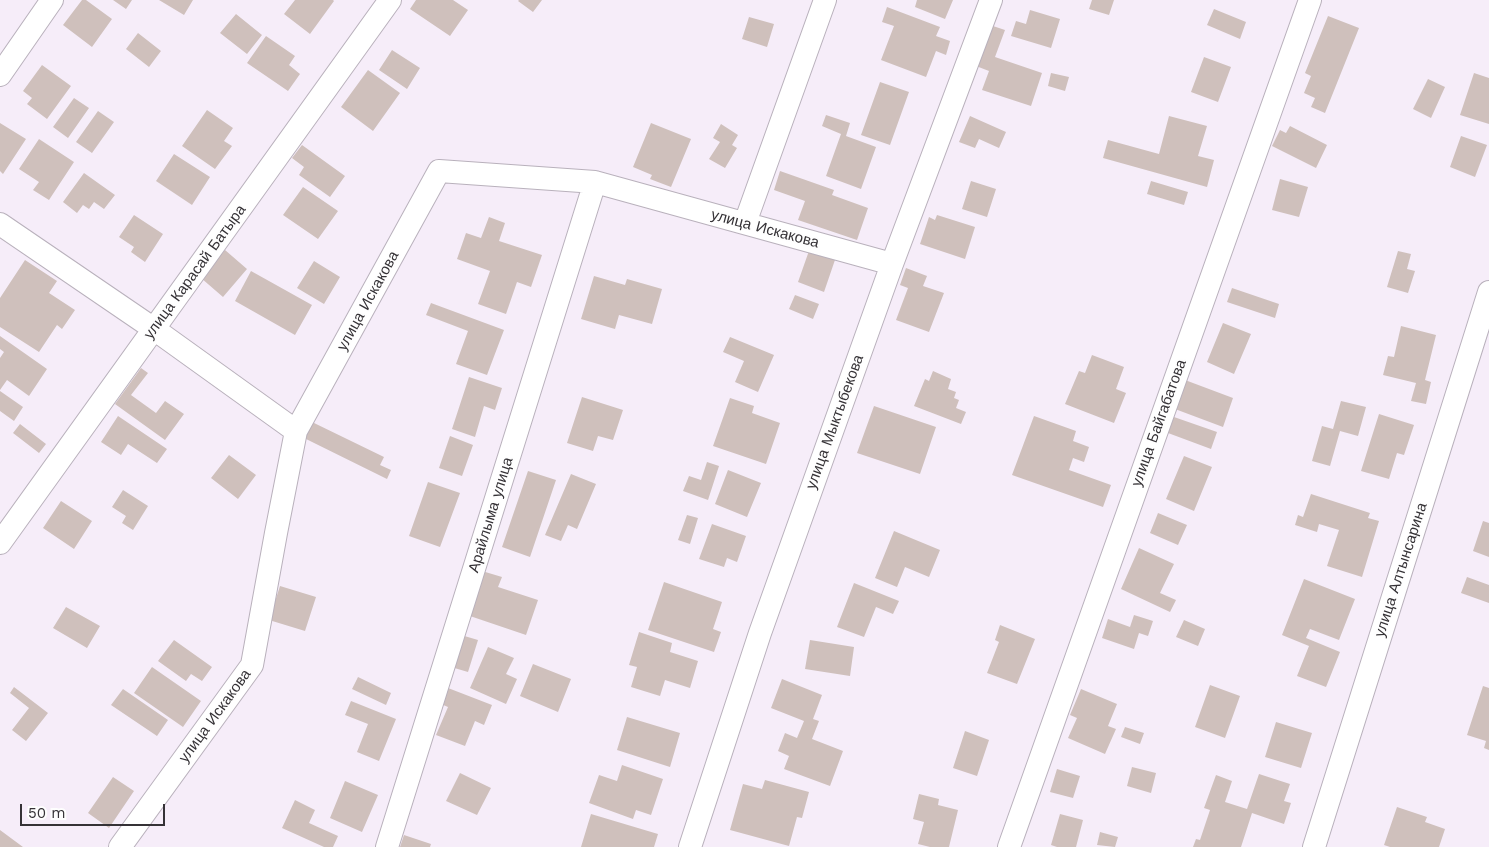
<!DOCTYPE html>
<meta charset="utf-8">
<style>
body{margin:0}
#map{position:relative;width:1489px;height:847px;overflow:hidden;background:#f6edf9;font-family:"Work Sans",sans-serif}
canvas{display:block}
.scale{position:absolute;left:20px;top:804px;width:145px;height:22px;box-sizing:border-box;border:2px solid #353236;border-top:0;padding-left:6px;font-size:15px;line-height:18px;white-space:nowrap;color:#353236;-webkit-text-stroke:4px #fefefe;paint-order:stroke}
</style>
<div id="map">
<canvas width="1489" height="847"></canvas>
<div class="scale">50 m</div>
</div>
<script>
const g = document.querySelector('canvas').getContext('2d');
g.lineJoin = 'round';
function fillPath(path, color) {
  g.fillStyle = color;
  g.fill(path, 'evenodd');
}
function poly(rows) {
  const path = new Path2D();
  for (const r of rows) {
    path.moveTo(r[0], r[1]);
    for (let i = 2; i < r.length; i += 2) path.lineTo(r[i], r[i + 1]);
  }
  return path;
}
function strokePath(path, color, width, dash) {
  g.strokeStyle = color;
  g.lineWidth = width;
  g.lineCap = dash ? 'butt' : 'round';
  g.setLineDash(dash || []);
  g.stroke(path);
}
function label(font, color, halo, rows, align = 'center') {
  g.font = font + ' "Work Sans",sans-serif';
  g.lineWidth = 4;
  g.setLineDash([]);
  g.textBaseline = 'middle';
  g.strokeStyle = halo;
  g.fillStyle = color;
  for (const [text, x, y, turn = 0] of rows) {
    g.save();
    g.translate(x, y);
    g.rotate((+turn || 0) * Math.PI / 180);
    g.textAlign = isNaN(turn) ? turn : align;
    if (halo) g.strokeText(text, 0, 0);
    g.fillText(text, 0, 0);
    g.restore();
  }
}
fillPath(poly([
 [82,0,86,0,112,19,92,47,63,25],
 [113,0,132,0,126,9],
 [159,0,193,0,184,15],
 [295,0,333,0,334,1,310,34,284,14],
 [416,0,453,0,468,10,450,36,410,9],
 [519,0,542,0,533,12,518,1],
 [917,0,953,0,945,19,915,7],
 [1092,0,1114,0,1109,15,1089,9],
 [887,7,940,27,936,36,950,41,946,55,936,51,926,77,881,60,894,26,882,22],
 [1214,9,1246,22,1240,39,1207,25],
 [1030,10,1060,19,1051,48,1011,36,1016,21,1026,24],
 [236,14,262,35,247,54,220,33],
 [1328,16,1359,28,1325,113,1311,107,1315,98,1304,93,1311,76,1305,73],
 [749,17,774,24,767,47,742,39],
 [990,25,1005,30,995,57,1042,73,1031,106,982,90,989,71,976,66],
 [138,33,161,51,149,67,126,49],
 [266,36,295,56,289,65,300,74,288,91,247,63],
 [392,50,420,68,407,89,379,70],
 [1204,57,1231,67,1218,102,1191,92],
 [42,65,71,86,47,119,27,104,32,98,23,91],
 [368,70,400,93,373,131,341,107],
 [1051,73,1069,77,1065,91,1048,86],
 [1474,73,1489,78,1489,124,1460,115],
 [1428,79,1445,87,1431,118,1413,109],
 [880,82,909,92,890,145,861,135],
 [74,98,89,108,68,138,53,127],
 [207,110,233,128,224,141,232,146,215,169,182,146],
 [98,111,114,122,92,153,76,142],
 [826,115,850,123,846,136,876,147,861,189,826,176,841,134,822,126],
 [970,116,1006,132,999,148,979,139,975,148,959,142],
 [1169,116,1207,126,1198,156,1214,160,1207,187,1103,158,1108,140,1159,154],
 [0,123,26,139,3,174,0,171],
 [651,123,691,139,671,187,650,179,652,175,633,167],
 [721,124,738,135,732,145,737,148,725,168,709,159,720,142,713,138],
 [1290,126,1327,145,1316,168,1272,146,1280,130,1286,133],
 [1461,136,1487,145,1475,177,1450,167],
 [39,139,74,162,49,200,33,190,39,182,19,169],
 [302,145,345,176,330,197,299,175,304,167,292,158],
 [174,154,210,177,192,205,156,181],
 [780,171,834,190,832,195,868,208,857,240,798,220,805,201,774,190],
 [84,173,115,195,104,209,94,202,89,209,83,205,77,213,63,202],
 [1280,179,1308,187,1299,217,1272,210],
 [971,181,996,189,987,217,962,209],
 [1151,181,1188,192,1184,205,1147,194],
 [303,187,338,211,318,239,283,215],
 [134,215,163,234,145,262,131,252,134,247,119,237],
 [937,215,975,227,965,259,920,244,929,217,935,220],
 [489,217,505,223,499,241,542,255,531,287,517,282,506,314,478,304,490,271,457,259,466,233,481,238],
 [810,248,836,257,824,292,798,282],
 [225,250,247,269,223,297,201,278],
 [1398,251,1411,254,1407,269,1415,271,1408,293,1387,287],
 [25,260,57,281,49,293,75,310,62,329,57,325,39,352,0,327,0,298],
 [314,261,340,277,324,304,297,288],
 [906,268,927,276,923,286,944,293,929,332,896,320,908,288,900,285],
 [251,271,312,305,295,335,235,301],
 [594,276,625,285,627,279,662,289,652,324,619,315,615,329,581,319],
 [1232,288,1279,304,1275,318,1227,302],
 [795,295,819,304,813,319,789,309],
 [431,303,504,330,487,375,456,364,468,331,426,315],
 [1223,323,1251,334,1234,374,1207,362],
 [1401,326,1436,335,1425,380,1431,382,1426,404,1411,401,1416,383,1383,375,1388,356,1394,357],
 [0,336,47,369,29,396,7,380,0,390,0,358,4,352,0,349],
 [730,337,774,355,758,392,735,382,744,361,723,352],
 [1092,355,1124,367,1116,389,1126,393,1114,423,1065,404,1079,371,1085,373],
 [141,368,148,373,131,395,156,413,165,401,184,414,165,440,115,404],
 [933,371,951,379,948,389,956,392,954,398,959,400,956,408,966,412,961,424,914,406,925,379,929,381],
 [469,377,502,388,495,410,484,406,475,437,452,429],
 [1185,380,1233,398,1223,427,1175,409],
 [0,391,23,407,14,421,0,411],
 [582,397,623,410,613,440,598,436,593,451,567,443],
 [730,398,754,406,752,413,780,423,766,464,713,446],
 [1341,401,1366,407,1358,436,1340,431,1330,466,1312,461,1322,426,1333,429],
 [874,406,936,427,920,474,857,453],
 [1379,414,1414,425,1404,455,1397,453,1389,479,1361,471],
 [118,416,167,449,157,463,128,444,121,455,101,442],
 [1034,416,1076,431,1073,441,1089,447,1084,462,1073,458,1069,470,1111,485,1103,507,1012,475],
 [1174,417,1217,432,1211,449,1168,433],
 [312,422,384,457,380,465,391,470,387,479,304,438],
 [20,424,46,444,39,453,13,433],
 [450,436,473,445,462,476,439,468],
 [229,455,256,475,238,499,211,478],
 [1184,456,1212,467,1194,511,1166,499],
 [707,462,719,466,708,500,683,491,689,476,701,480],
 [728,470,761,483,747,517,715,504],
 [528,471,556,480,530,557,502,547],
 [571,474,596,484,577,529,568,525,561,541,545,535],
 [428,482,460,493,440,547,409,536],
 [123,490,148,506,133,530,122,523,126,516,112,507],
 [1311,494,1370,513,1368,518,1379,521,1362,577,1327,566,1339,530,1319,524,1317,532,1295,525,1298,515,1303,517],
 [61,501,92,521,74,549,43,528],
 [1158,513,1187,525,1178,545,1150,533],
 [687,515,698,518,690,544,678,540],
 [1483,521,1489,523,1489,557,1473,551],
 [712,524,746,536,737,562,727,558,724,567,699,559],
 [894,531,940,550,929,577,905,567,897,587,875,578],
 [1139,548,1174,564,1160,593,1176,600,1170,612,1121,589],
 [482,571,502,577,498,587,538,600,526,635,467,615],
 [1467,577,1489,585,1489,603,1461,593],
 [1304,579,1355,599,1339,640,1310,629,1306,638,1340,652,1326,687,1297,676,1309,646,1282,635],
 [664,582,722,602,713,629,721,632,714,652,648,630],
 [854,583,899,601,893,614,876,607,864,637,837,627],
 [280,586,316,597,305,631,269,620],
 [66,607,100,626,87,648,53,628],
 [1134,615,1153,621,1148,636,1139,633,1134,649,1102,638,1108,619,1130,627],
 [1184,620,1205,629,1198,646,1176,637],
 [1000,625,1035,639,1017,684,987,673,999,642,995,640],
 [639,632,672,643,670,652,698,661,690,688,665,680,660,696,631,687,637,667,629,665],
 [461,635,478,640,468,672,451,667],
 [174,640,212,667,202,681,191,674,186,681,158,661],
 [810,640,854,647,850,676,805,669],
 [488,647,514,658,506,674,517,679,506,704,470,688],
 [533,664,571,679,558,712,520,696],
 [152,667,201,701,183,727,134,693],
 [358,677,391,693,386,705,352,689],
 [782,679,822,695,813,719,819,721,812,739,843,751,830,786,784,769,789,756,778,751,785,733,797,738,804,721,771,708],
 [1210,685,1240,696,1225,738,1195,727],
 [1483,686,1489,688,1489,750,1484,748,1486,741,1467,735],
 [14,687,48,713,26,741,12,730,29,708,10,693],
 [448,688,492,705,484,725,475,721,465,746,436,735,448,707,441,704],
 [123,689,168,720,157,736,111,705],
 [1081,689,1117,704,1108,726,1116,729,1105,754,1068,738,1077,718,1070,715],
 [351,701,396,719,379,761,357,752,368,724,345,715],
 [627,717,680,733,670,767,617,750],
 [1276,722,1312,733,1301,768,1265,757],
 [1125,727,1144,733,1140,744,1121,737],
 [965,731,989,740,977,776,953,768],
 [622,765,663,779,651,815,636,810,633,819,589,803,599,775,617,781],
 [1132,767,1156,773,1151,793,1127,786],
 [1057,769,1080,776,1073,798,1050,792],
 [460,773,491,788,477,815,446,801],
 [1259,774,1290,784,1284,801,1291,803,1284,824,1252,813,1241,847,1193,847,1196,839,1200,840,1210,810,1204,808,1216,775,1232,781,1225,802,1247,809],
 [113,777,134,791,109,828,88,813],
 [765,780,809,792,802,818,797,817,789,846,730,830,743,784,762,789],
 [345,781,378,795,362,832,330,818],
 [919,794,939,799,938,805,958,810,949,847,930,847,918,844,924,822,913,819],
 [295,800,315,810,309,823,338,836,333,847,324,847,282,828],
 [1397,807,1427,817,1425,822,1445,829,1439,847,1390,847,1384,845],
 [591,814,658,834,654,847,581,847],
 [1060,814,1083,820,1076,847,1057,847,1051,845],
 [0,830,23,847,0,847],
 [1100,832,1118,837,1115,847,1097,845],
 [404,835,431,844,430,847,400,847]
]), '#cfc0bc');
const minor = poly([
 [0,75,52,0],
 [745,223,825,0],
 [0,224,154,329,296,431],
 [0,543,390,0],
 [120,847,252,665,276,533,296,431,439,171,595,182,892,264],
 [387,847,595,182],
 [690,847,760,633,892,264,991,0],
 [1009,847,1310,0],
 [1314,847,1489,292]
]);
strokePath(minor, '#b9b1bc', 24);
strokePath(minor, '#fff', 22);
label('15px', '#353236', '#fefefe', [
 ["улица Искакова",765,229,15],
 ["улица Карасай Батыра",195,272,-54],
 ["улица Искакова",368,301,-61],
 ["улица Мыктыбекова",835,422,-70],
 ["улица Байгабатова",1159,423,-70],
 ["Арайлыма улица",491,515,-73],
 ["улица Алтынсарина",1401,570,-72],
 ["улица Искакова",215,716,-54]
]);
</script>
